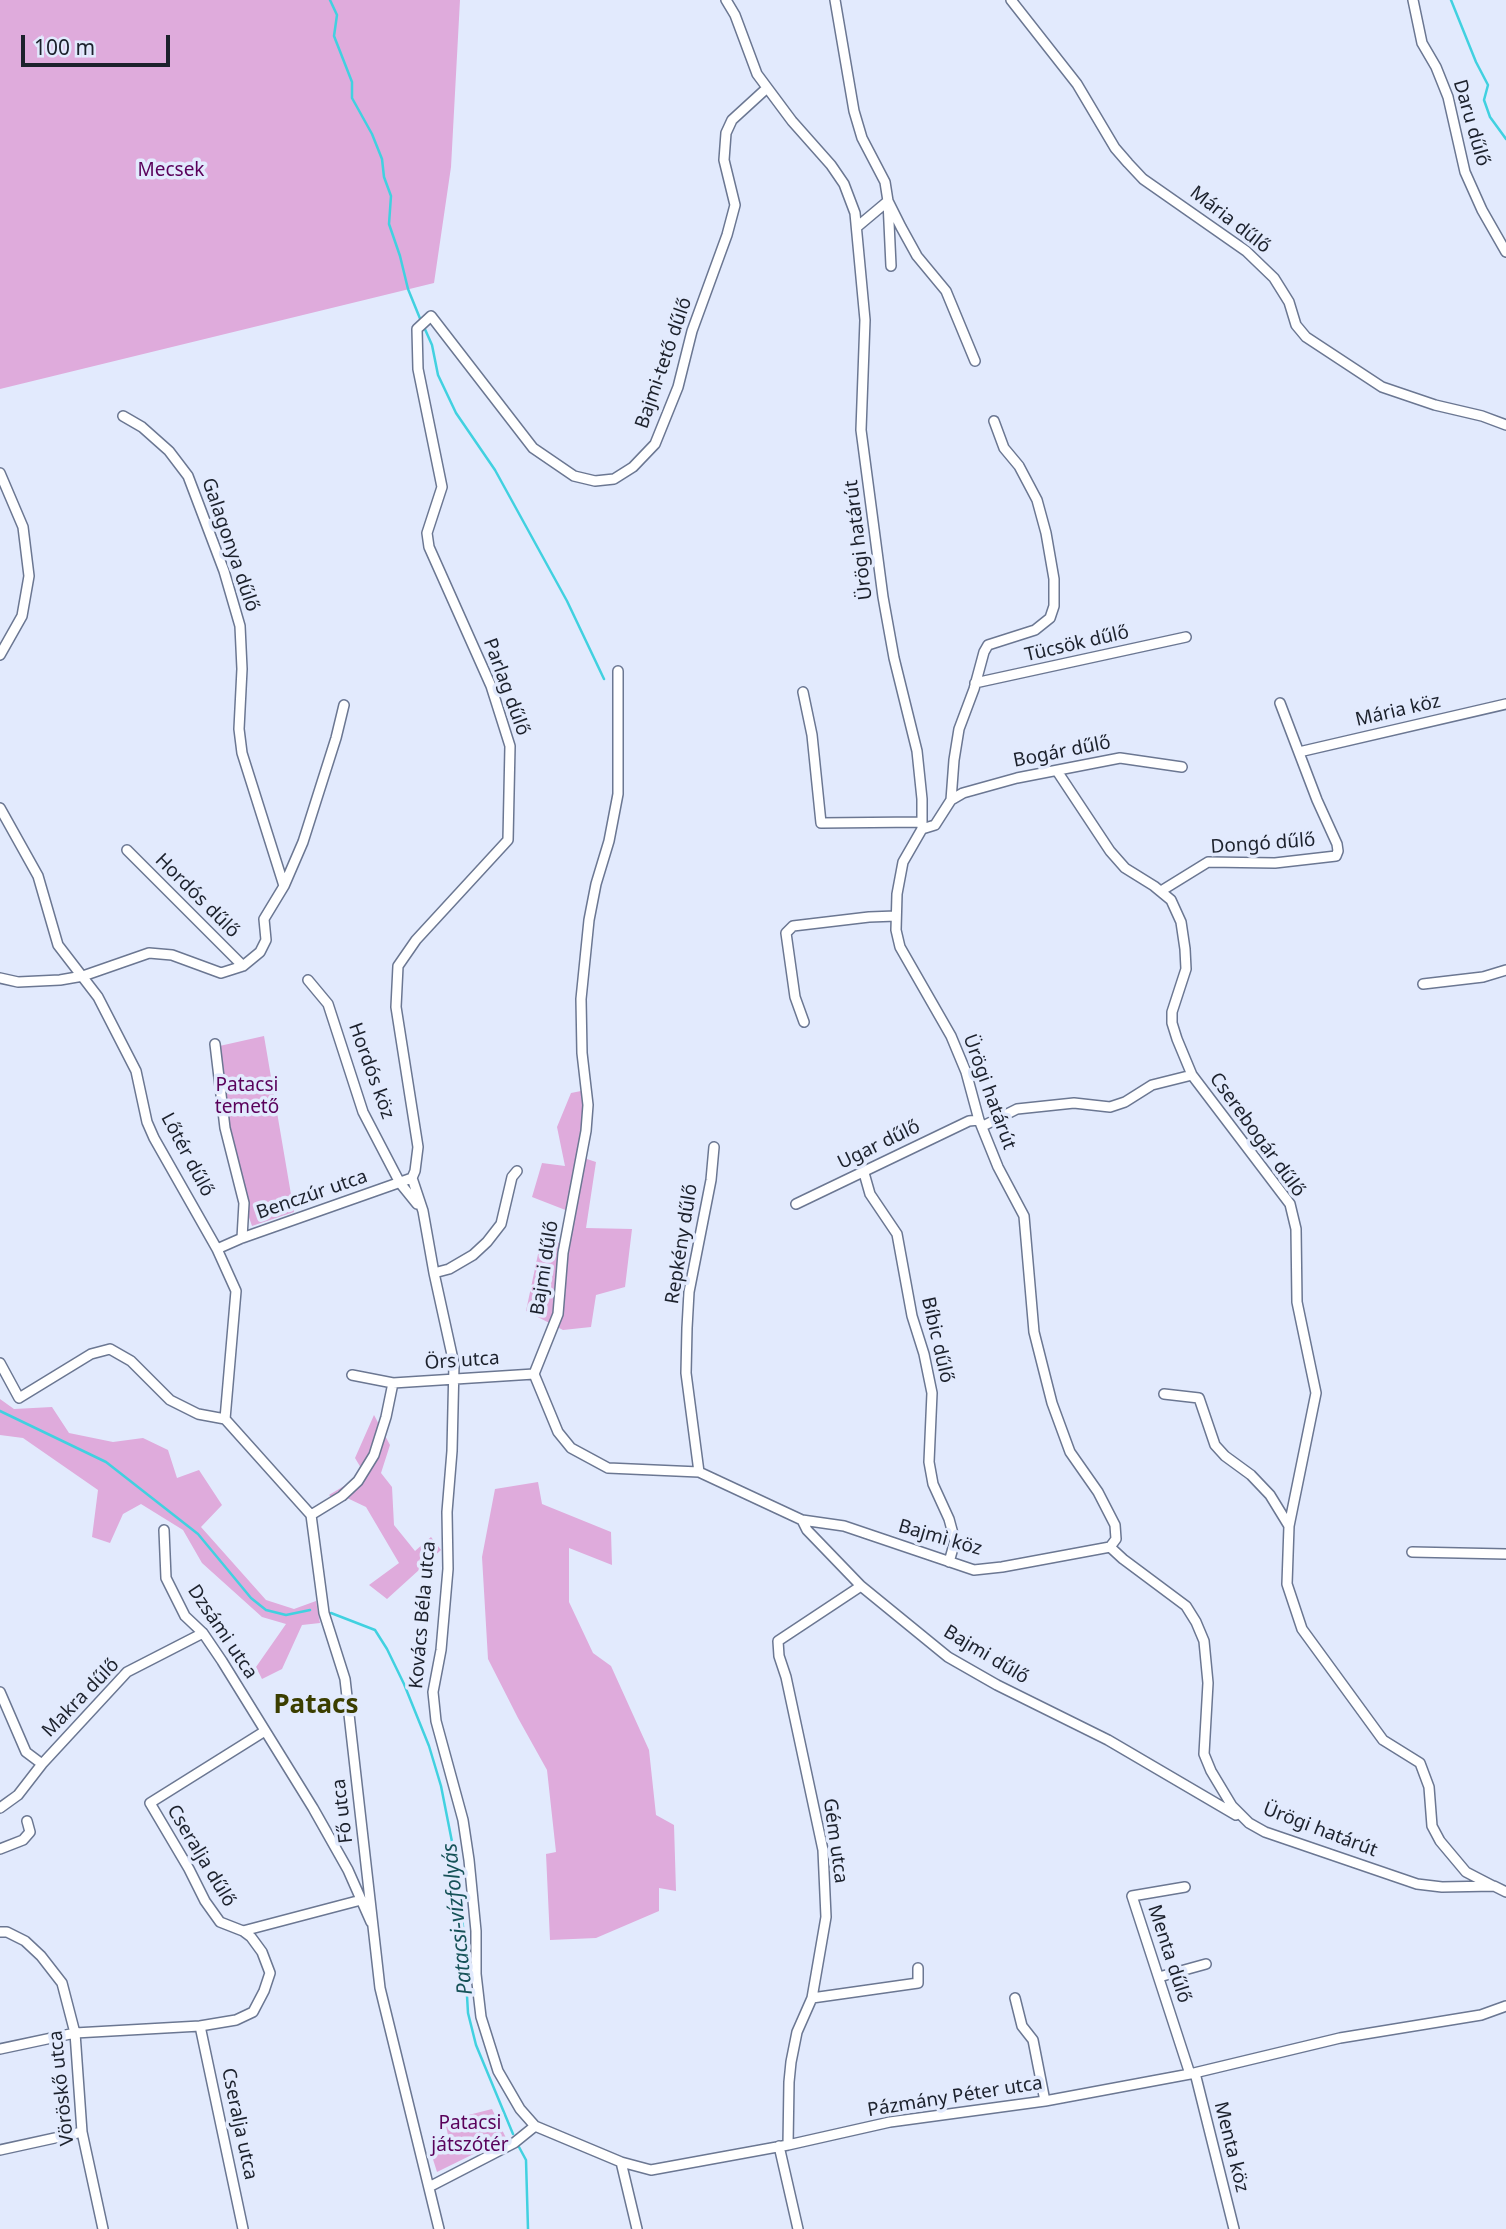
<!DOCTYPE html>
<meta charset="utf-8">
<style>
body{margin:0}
#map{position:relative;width:1506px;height:2229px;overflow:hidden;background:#e2eafd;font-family:"Noto Sans",sans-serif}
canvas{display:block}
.scale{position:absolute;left:21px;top:35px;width:149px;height:32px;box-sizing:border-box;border:4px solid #1c212c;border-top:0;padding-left:9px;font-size:21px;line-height:24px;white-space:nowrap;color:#1c212c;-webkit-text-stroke:5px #e2eafd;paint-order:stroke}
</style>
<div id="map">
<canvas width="1506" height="2229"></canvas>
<div class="scale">100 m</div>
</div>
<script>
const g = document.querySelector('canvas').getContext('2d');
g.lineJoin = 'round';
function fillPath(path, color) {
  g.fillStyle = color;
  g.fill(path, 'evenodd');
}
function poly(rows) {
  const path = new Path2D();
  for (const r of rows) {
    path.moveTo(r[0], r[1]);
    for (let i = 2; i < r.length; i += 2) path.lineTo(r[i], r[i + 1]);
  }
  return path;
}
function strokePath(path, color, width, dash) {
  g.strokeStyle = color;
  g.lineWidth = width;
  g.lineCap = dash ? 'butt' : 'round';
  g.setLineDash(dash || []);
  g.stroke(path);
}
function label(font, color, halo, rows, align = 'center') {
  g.font = font + ' "Noto Sans",sans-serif';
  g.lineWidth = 7;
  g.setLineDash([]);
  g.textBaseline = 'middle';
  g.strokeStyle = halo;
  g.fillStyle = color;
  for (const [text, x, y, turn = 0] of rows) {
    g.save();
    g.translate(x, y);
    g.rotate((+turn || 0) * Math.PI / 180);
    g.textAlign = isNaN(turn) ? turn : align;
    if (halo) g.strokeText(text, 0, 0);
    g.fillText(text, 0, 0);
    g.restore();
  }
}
fillPath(poly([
 [0,0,460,0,451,167,434,283,0,389],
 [264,1036,294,1212,252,1226,233,1171,215,1047],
 [581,1091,587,1159,596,1162,586,1228,632,1229,625,1287,596,1295,591,1327,563,1330,526,1311,541,1240,560,1243,568,1211,532,1197,542,1163,565,1166,557,1127,571,1093],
 [0,1399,14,1409,52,1407,69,1433,113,1442,143,1438,168,1450,177,1478,199,1470,222,1505,201,1527,266,1600,294,1609,316,1601,320,1623,302,1625,282,1669,262,1679,256,1667,286,1624,262,1617,202,1563,183,1530,141,1504,123,1514,110,1543,92,1537,98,1490,23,1438,0,1435],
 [374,1415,390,1445,381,1473,392,1487,394,1525,415,1551,431,1537,441,1550,387,1599,369,1585,399,1563,366,1507,345,1497,337,1503,329,1495,354,1480,361,1468,355,1458],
 [538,1482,542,1504,611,1532,612,1565,569,1548,569,1602,593,1653,611,1666,649,1750,656,1815,674,1825,676,1891,659,1888,659,1911,596,1938,550,1940,546,1854,556,1852,547,1770,518,1718,488,1659,482,1557,495,1489],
 [492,2109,506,2138,437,2172,431,2153,450,2145,445,2121]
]), '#dfabdc');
strokePath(poly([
 [330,0,337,15,334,36,352,82,352,98,372,134,382,159,384,177,391,196,389,224,400,256,408,289,421,321],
 [1451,0,1476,62,1488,85,1484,100,1490,117,1506,139],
 [424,327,432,345,438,375,456,413,495,470,567,601,604,679],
 [0,1411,106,1462,198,1534,251,1598,266,1610,286,1615,310,1610],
 [331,1613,375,1630,387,1649,404,1684,429,1746,441,1786,456,1862,463,1927,468,2013,476,2045,513,2134],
 [519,2147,526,2160,528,2229]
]), '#41d1e0', 2.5);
const street = poly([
 [726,0,735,15,757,74,792,121,831,165,844,184,855,213,865,320,861,430,883,597,894,658,917,751,922,799,922,829,903,862,897,894,896,930,900,947,951,1036,966,1072,979,1120,998,1167,1024,1216,1034,1332,1052,1403,1070,1452,1098,1492,1115,1525,1116,1539,1110,1547,1123,1559,1186,1606,1196,1622,1204,1641,1208,1683,1204,1754,1211,1771,1232,1806,1249,1823,1265,1832,1417,1884,1442,1887,1494,1886,1506,1892],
 [835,0,854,111,862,138,885,182,888,201,901,227,917,256,946,291,975,361],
 [1011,0,1077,84,1115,148,1128,163,1143,179,1246,251,1274,278,1289,302,1296,325,1306,337,1382,387,1435,405,1482,416,1506,425],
 [1413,0,1422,43,1436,67,1448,97,1465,172,1482,210,1506,252],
 [857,227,888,201,891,266],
 [0,473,23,527,29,576,22,616,0,655],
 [618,671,618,794,609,841,596,884,589,920,581,999,582,1053,588,1105,586,1131,563,1253,558,1314,534,1374,558,1432,571,1448,608,1468,699,1472,802,1520,807,1530,861,1586,948,1657,997,1685,1108,1740,1236,1815],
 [975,683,1186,637],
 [803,692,812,735,821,823,921,822],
 [1299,752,1506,704],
 [1057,771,1110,851,1125,868,1154,886,1171,900,1181,922,1185,949,1186,969,1172,1012,1172,1023,1177,1039,1192,1075,1290,1204,1296,1229,1297,1302,1316,1393,1289,1526,1287,1584,1302,1629,1383,1740,1420,1763,1429,1787,1432,1826,1440,1841,1466,1872,1493,1886],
 [951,800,963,793,1017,778,1120,758,1182,767],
 [0,808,38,876,58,945,98,997,136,1071,147,1122,154,1138,217,1249,236,1291,225,1419],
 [922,829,935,825,951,800,954,760,959,729,974,689,984,652,988,645,1035,630,1050,618,1054,606,1054,579,1046,533,1037,500,1019,466,1004,448,994,421],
 [127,850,243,966],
 [284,886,303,842,336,738,344,705],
 [1161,891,1208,862,1275,863,1336,856,1338,851,1337,844,1317,800,1280,703],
 [0,978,18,982,60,980,83,976,149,953,172,955,221,973,243,966,260,952,266,940,264,919,284,886,242,753,239,729,242,669,240,626,224,571,188,476,169,451,142,427,123,416],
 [308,980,328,1004,363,1112,400,1183,417,1204],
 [1423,984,1483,977,1506,970],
 [804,1022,795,997,786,933,793,926,869,917,896,916],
 [215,1044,225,1128,244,1203,242,1238],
 [983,1126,1017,1109,1074,1103,1110,1107,1125,1102,1152,1085,1192,1075],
 [864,1173,870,1194,897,1234,912,1316,924,1354,932,1393,929,1462,933,1484,949,1519,955,1541,949,1562],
 [412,1178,423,1211,434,1273,454,1364,452,1451,447,1512,448,1569,441,1650,433,1692,436,1721,463,1820,469,1860,476,1931,476,1974,481,2017,498,2071,520,2109,535,2126,621,2162,651,2170,788,2145,890,2122,1045,2101,1190,2074,1340,2038,1481,2015,1506,2006],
 [796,1204,969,1121,979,1120],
 [217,1249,242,1238,412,1178,415,1171,418,1147,396,1007,398,966,416,940,508,840,510,746,491,686,429,547,427,533,442,487,418,369,417,329,431,316,533,448,574,476,595,481,614,479,633,467,655,444,678,387,692,331,727,235,735,205,724,160,726,133,732,120,767,88],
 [434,1273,449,1269,473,1255,487,1242,501,1224,512,1177,517,1171],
 [0,1363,19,1398,91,1354,110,1349,131,1361,170,1400,198,1414,225,1419],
 [352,1375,393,1383,534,1374],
 [1164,1394,1199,1398,1215,1445,1225,1456,1251,1475,1270,1495,1289,1526],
 [225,1419,311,1515,324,1613,345,1679,380,1988,439,2229],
 [699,1472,686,1373,687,1328,689,1292,711,1180,714,1147],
 [311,1515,342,1496,358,1481,374,1455,386,1417,393,1383],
 [802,1520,844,1526,974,1570,1002,1567,1110,1547],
 [164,1530,166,1578,185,1616,203,1633,222,1661,313,1808,348,1870,371,1922],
 [1412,1552,1506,1554],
 [0,1692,26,1752,42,1764],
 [0,1808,18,1795,42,1764,127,1672,203,1633],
 [0,1849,23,1840,30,1832,27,1821],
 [1185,1887,1132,1896,1190,2074],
 [243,1931,361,1900],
 [0,1932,7,1932,25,1941,41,1956,62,1983,75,2033,82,2132,103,2229],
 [1159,1977,1206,1964],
 [812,1998,918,1983,918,1968],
 [1015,1998,1022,2026,1033,2040,1045,2101],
 [200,2026,243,2229],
 [0,2049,75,2033,200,2026,236,2020,253,2012,264,1991,270,1973,262,1952,251,1937,243,1931,220,1922,205,1901,189,1869,150,1803,265,1731],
 [1195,2073,1234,2229],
 [788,2145,789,2082,791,2062,797,2032,812,1998,826,1917,823,1850,786,1677,779,1656,778,1641,861,1586],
 [779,2146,798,2229],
 [0,2150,82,2132],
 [621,2162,637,2229],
 [429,2187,514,2143,535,2126]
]);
strokePath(street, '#6b7792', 12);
strokePath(street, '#fff', 9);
label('19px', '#1c212c', '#e2eafd', [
 ["Daru dűlő",1471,123,74],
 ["Mária dűlő",1230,220,38],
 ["Bajmi-tető dűlő",664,363,-71],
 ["Ürögi határút",859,540,-97],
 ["Galagonya dűlő",230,545,71],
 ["Tücsök dűlő",1077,644,-13],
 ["Parlag dűlő",506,687,70],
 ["Mária köz",1398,711,-13],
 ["Bogár dűlő",1062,752,-11],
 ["Dongó dűlő",1263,844,-4],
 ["Hordós dűlő",197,896,45],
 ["Hordós köz",371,1071,70],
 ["Ürögi határút",989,1092,70],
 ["Cserebogár dűlő",1257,1135,54],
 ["Ugar dűlő",879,1145,-26],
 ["Lőtér dűlő",187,1155,62],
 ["Benczúr utca",312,1195,-19],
 ["Repkény dűlő",682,1244,-81],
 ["Bajmi dűlő",545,1268,-81],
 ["Bíbic dűlő",937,1340,77],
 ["Örs utca",462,1361,-4],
 ["Bajmi köz",940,1538,16],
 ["Kovács Béla utca",423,1615,-85],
 ["Dzsámi utca",222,1632,56],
 ["Bajmi dűlő",986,1655,31],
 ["Makra dűlő",81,1698,-46],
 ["Fő utca",343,1811,-97],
 ["Ürögi határút",1320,1830,21],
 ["Gém utca",835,1841,82],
 ["Cseralja dűlő",201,1856,59],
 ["Menta dűlő",1169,1954,72],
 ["Vöröskő utca",62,2088,-96],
 ["Pázmány Péter utca",955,2097,-9],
 ["Cseralja utca",239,2124,78],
 ["Menta köz",1231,2147,76]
]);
label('19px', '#5a025b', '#e2eafd', [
 ["Mecsek",171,171],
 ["Patacsi",247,1086],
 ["temető",247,1108],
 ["Patacsi",470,2124],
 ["játszótér",470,2146]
]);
label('italic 21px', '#165258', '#e2eafd', [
 ["Patacsi-vízfolyás",458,1919,-96]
]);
label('bold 26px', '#3b3e00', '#e2eafd', [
 ["Patacs",316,1706]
]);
</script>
